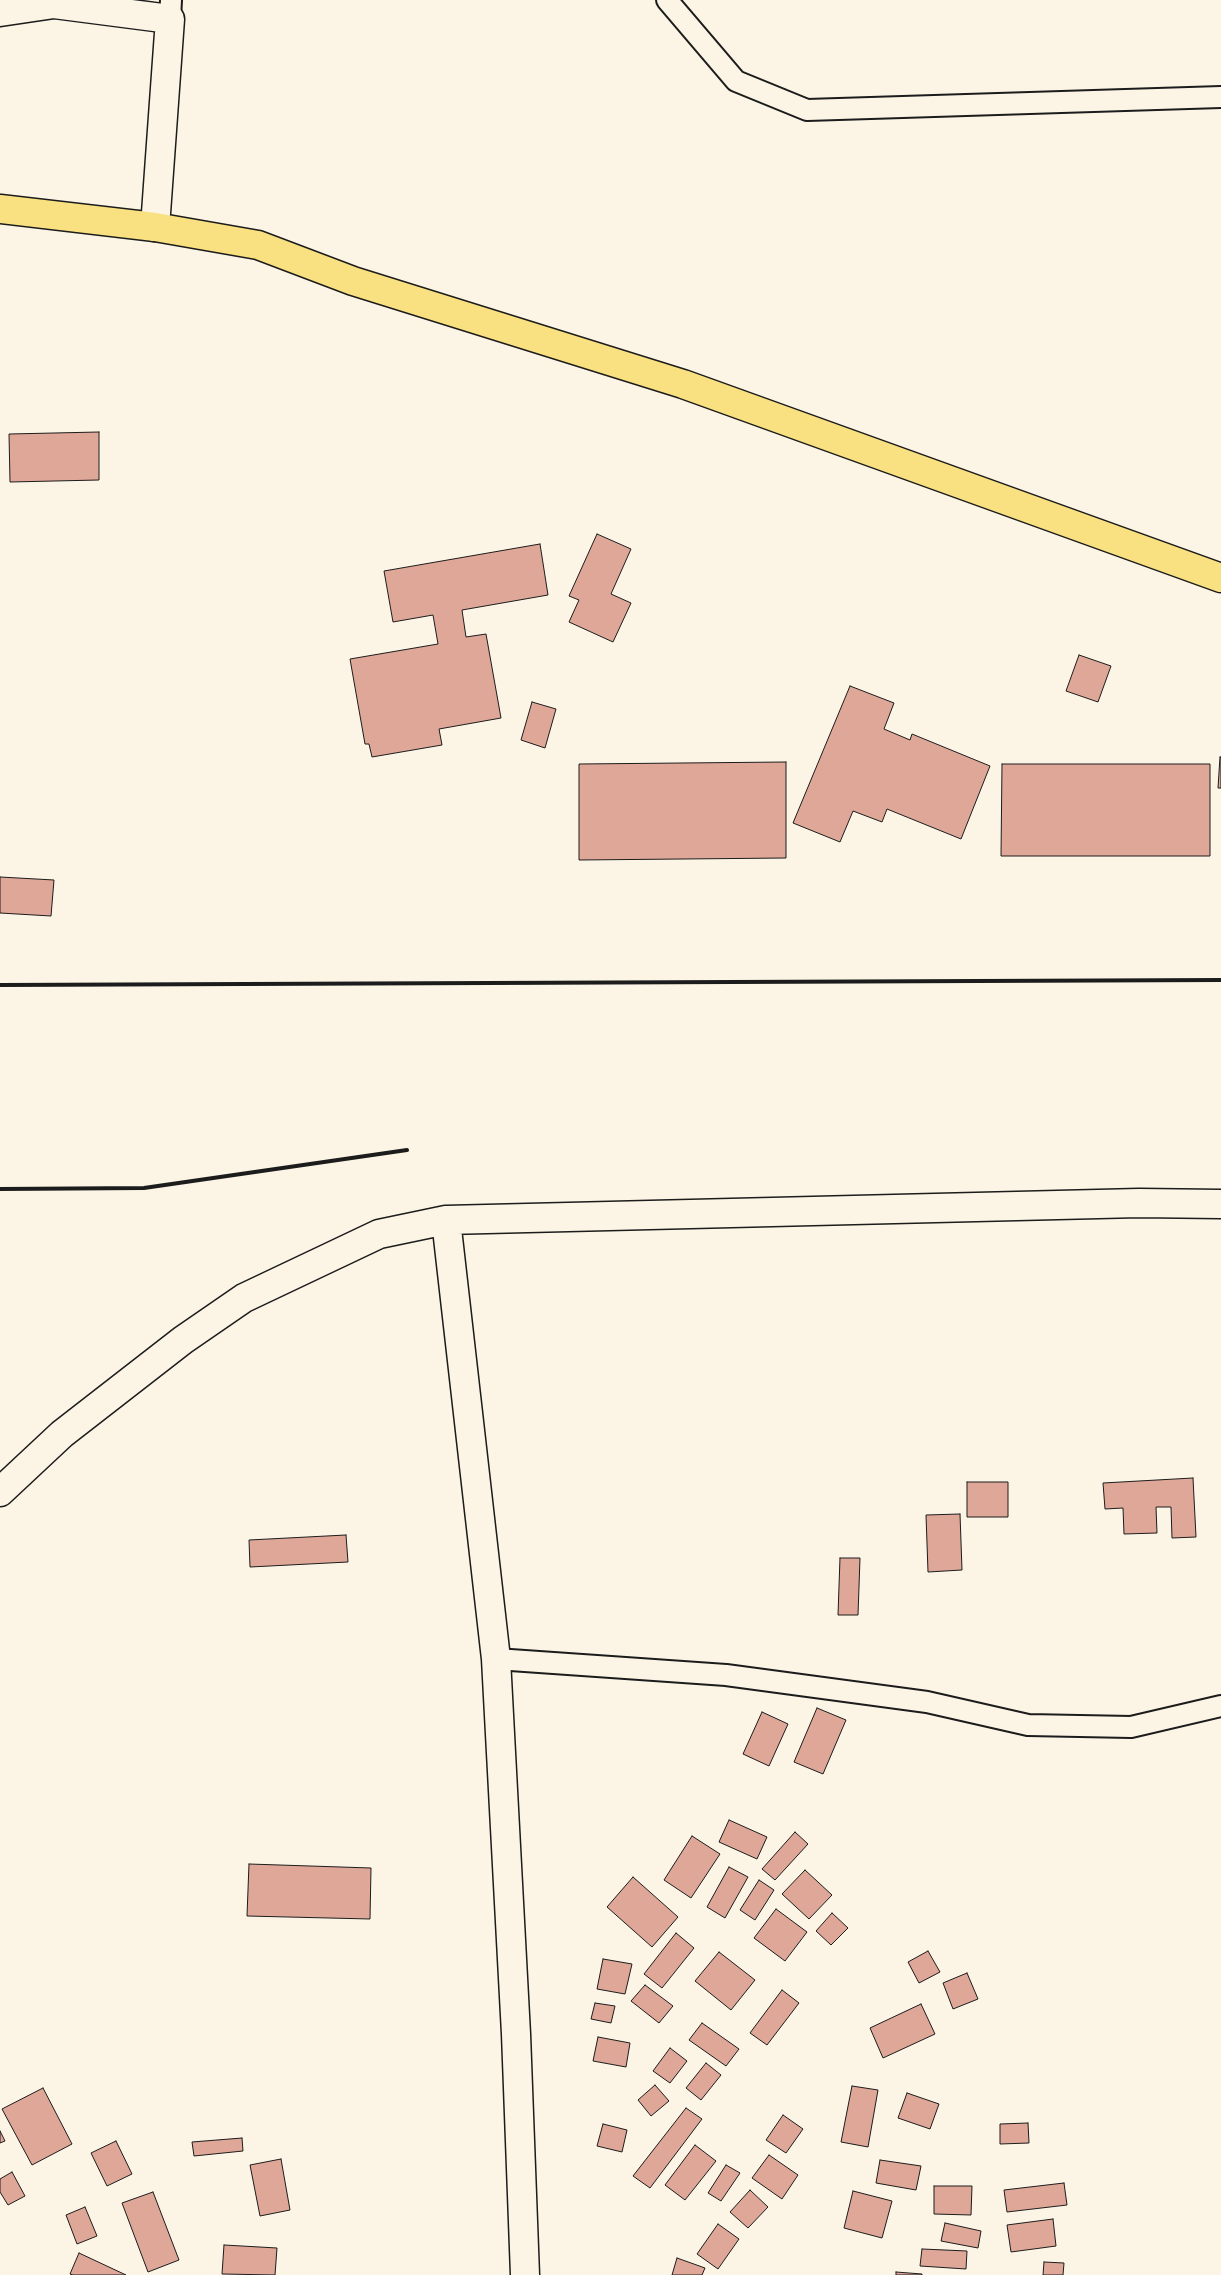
<!DOCTYPE html>
<style>
body{margin:0}
canvas{display:block;background:#fcf5e5}
</style>
<canvas width="1221" height="2275"></canvas>
<script>
const g = document.querySelector('canvas').getContext('2d');
g.lineJoin = 'round';
function fillPath(path, color) {
  g.fillStyle = color;
  g.fill(path, 'evenodd');
}
function poly(rows) {
  const path = new Path2D();
  for (const r of rows) {
    path.moveTo(r[0], r[1]);
    for (let i = 2; i < r.length; i += 2) path.lineTo(r[i], r[i + 1]);
  }
  return path;
}
function strokePath(path, color, width, dash) {
  g.strokeStyle = color;
  g.lineWidth = width;
  g.lineCap = dash ? 'butt' : 'round';
  g.setLineDash(dash || []);
  g.stroke(path);
}
const building = poly([
 [99,432,99,480,10,482,9,434,99,432],
 [597,534,631,549,611,594,631,603,613,642,569,622,579,600,569,596,597,534],
 [540,544,548,595,462,610,466,637,486,634,501,718,439,729,442,745,372,757,369,744,365,744,350,659,438,644,433,615,393,622,384,571,540,544],
 [1079,655,1111,666,1098,702,1066,691,1079,655],
 [850,686,894,703,884,729,910,740,912,734,990,766,961,839,887,809,882,822,853,811,840,842,793,823,850,686],
 [532,702,556,709,545,748,521,740,532,702],
 [1220,757,1221,757,1221,788,1218,788,1220,757],
 [786,762,786,858,579,860,579,764,786,762],
 [1002,764,1210,764,1210,856,1001,856,1002,764],
 [0,877,54,880,51,916,0,913,0,877],
 [1193,1478,1196,1537,1172,1538,1171,1507,1156,1507,1157,1533,1124,1534,1123,1508,1105,1509,1103,1483,1193,1478],
 [967,1482,1008,1482,1008,1517,967,1517,967,1482],
 [960,1514,962,1570,928,1572,926,1515,960,1514],
 [346,1535,348,1562,250,1567,249,1540,346,1535],
 [840,1558,860,1558,858,1615,838,1615,840,1558],
 [817,1708,846,1720,823,1774,794,1762,817,1708],
 [762,1712,788,1724,769,1766,743,1754,762,1712],
 [729,1820,767,1837,757,1859,719,1842,729,1820],
 [795,1832,808,1844,775,1880,762,1869,795,1832],
 [692,1836,720,1854,691,1898,664,1880,692,1836],
 [249,1864,371,1868,370,1919,247,1916,249,1864],
 [729,1867,748,1877,725,1918,707,1907,729,1867],
 [805,1870,832,1895,809,1919,782,1894,805,1870],
 [633,1877,678,1917,652,1947,607,1907,633,1877],
 [759,1880,774,1890,755,1920,740,1910,759,1880],
 [776,1909,807,1932,785,1961,754,1938,776,1909],
 [832,1913,848,1928,831,1945,816,1931,832,1913],
 [676,1933,694,1948,662,1988,644,1974,676,1933],
 [928,1951,940,1972,919,1983,908,1962,928,1951],
 [719,1952,755,1980,731,2010,695,1981,719,1952],
 [603,1959,632,1964,625,1994,597,1989,603,1959],
 [967,1973,978,1999,953,2009,943,1983,967,1973],
 [645,1985,673,2006,659,2023,631,2001,645,1985],
 [782,1990,799,2003,767,2045,750,2033,782,1990],
 [595,2003,615,2006,611,2023,591,2019,595,2003],
 [921,2004,935,2034,883,2058,870,2028,921,2004],
 [702,2023,739,2049,726,2066,689,2040,702,2023],
 [598,2037,630,2043,626,2067,593,2061,598,2037],
 [670,2048,687,2061,670,2083,653,2071,670,2048],
 [706,2063,721,2075,701,2100,686,2088,706,2063],
 [655,2085,669,2101,651,2116,638,2100,655,2085],
 [852,2086,878,2090,868,2147,841,2142,852,2086],
 [43,2088,72,2144,32,2165,2,2109,43,2088],
 [907,2093,939,2104,930,2129,898,2118,907,2093],
 [686,2108,702,2119,650,2188,633,2176,686,2108],
 [783,2115,803,2129,786,2153,766,2140,783,2115],
 [1028,2123,1029,2143,1000,2144,1000,2124,1028,2123],
 [603,2124,627,2130,622,2152,597,2146,603,2124],
 [0,2131,5,2141,0,2143,0,2131],
 [242,2138,243,2151,194,2156,192,2142,242,2138],
 [116,2141,132,2174,107,2186,91,2153,116,2141],
 [695,2145,716,2161,685,2200,665,2185,695,2145],
 [769,2155,798,2175,782,2199,752,2178,769,2155],
 [281,2159,290,2210,260,2216,250,2165,281,2159],
 [880,2160,921,2166,916,2190,876,2183,880,2160],
 [726,2165,740,2173,721,2201,708,2193,726,2165],
 [12,2172,25,2196,8,2205,0,2192,0,2179,12,2172],
 [1064,2183,1067,2205,1007,2212,1004,2190,1064,2183],
 [934,2186,972,2186,971,2215,934,2214,934,2186],
 [750,2190,768,2207,748,2228,730,2212,750,2190],
 [853,2191,892,2201,882,2238,844,2228,853,2191],
 [153,2192,179,2260,148,2272,122,2203,153,2192],
 [85,2207,97,2236,77,2244,66,2215,85,2207],
 [1053,2219,1056,2246,1011,2252,1007,2225,1053,2219],
 [945,2223,981,2231,978,2248,941,2241,945,2223],
 [718,2224,739,2239,718,2269,697,2254,718,2224],
 [224,2245,277,2248,275,2275,222,2274,224,2245],
 [922,2249,967,2251,966,2269,920,2266,922,2249],
 [79,2253,126,2275,73,2275,70,2274,79,2253],
 [677,2258,705,2268,702,2275,672,2275,677,2258],
 [1044,2262,1064,2263,1063,2275,1043,2275,1044,2262],
 [896,2272,922,2274,922,2275,896,2275,896,2272]
]);
fillPath(building, '#dfa798');
strokePath(building, '#1c1c1c', 1);
const service = poly([
 [667,0,736,81,807,110,1221,97],
 [170,19,171,0],
 [496,1659,726,1675,927,1702,1028,1725,1131,1727,1221,1706]
]);
const minor = poly([
 [0,12,54,4,170,19,155,227],
 [446,1220,496,1659,516,2034,525,2275],
 [0,1492,62,1434,183,1340,244,1298,379,1234,446,1220,1139,1203,1221,1204]
]);
const trunk = poly([
 [0,209,155,227,258,245,353,281,683,384,1221,578]
]);
strokePath(service, '#1c1c1c', 24);
strokePath(minor, '#1c1c1c', 31);
strokePath(trunk, '#1c1c1c', 31);
strokePath(service, '#fcf5e5', 20);
strokePath(minor, '#fcf5e5', 28);
strokePath(trunk, '#f9e181', 28);
strokePath(poly([
 [0,985,1221,980],
 [0,1189,144,1188,407,1150]
]), '#1c1c1c', 4);
</script>
